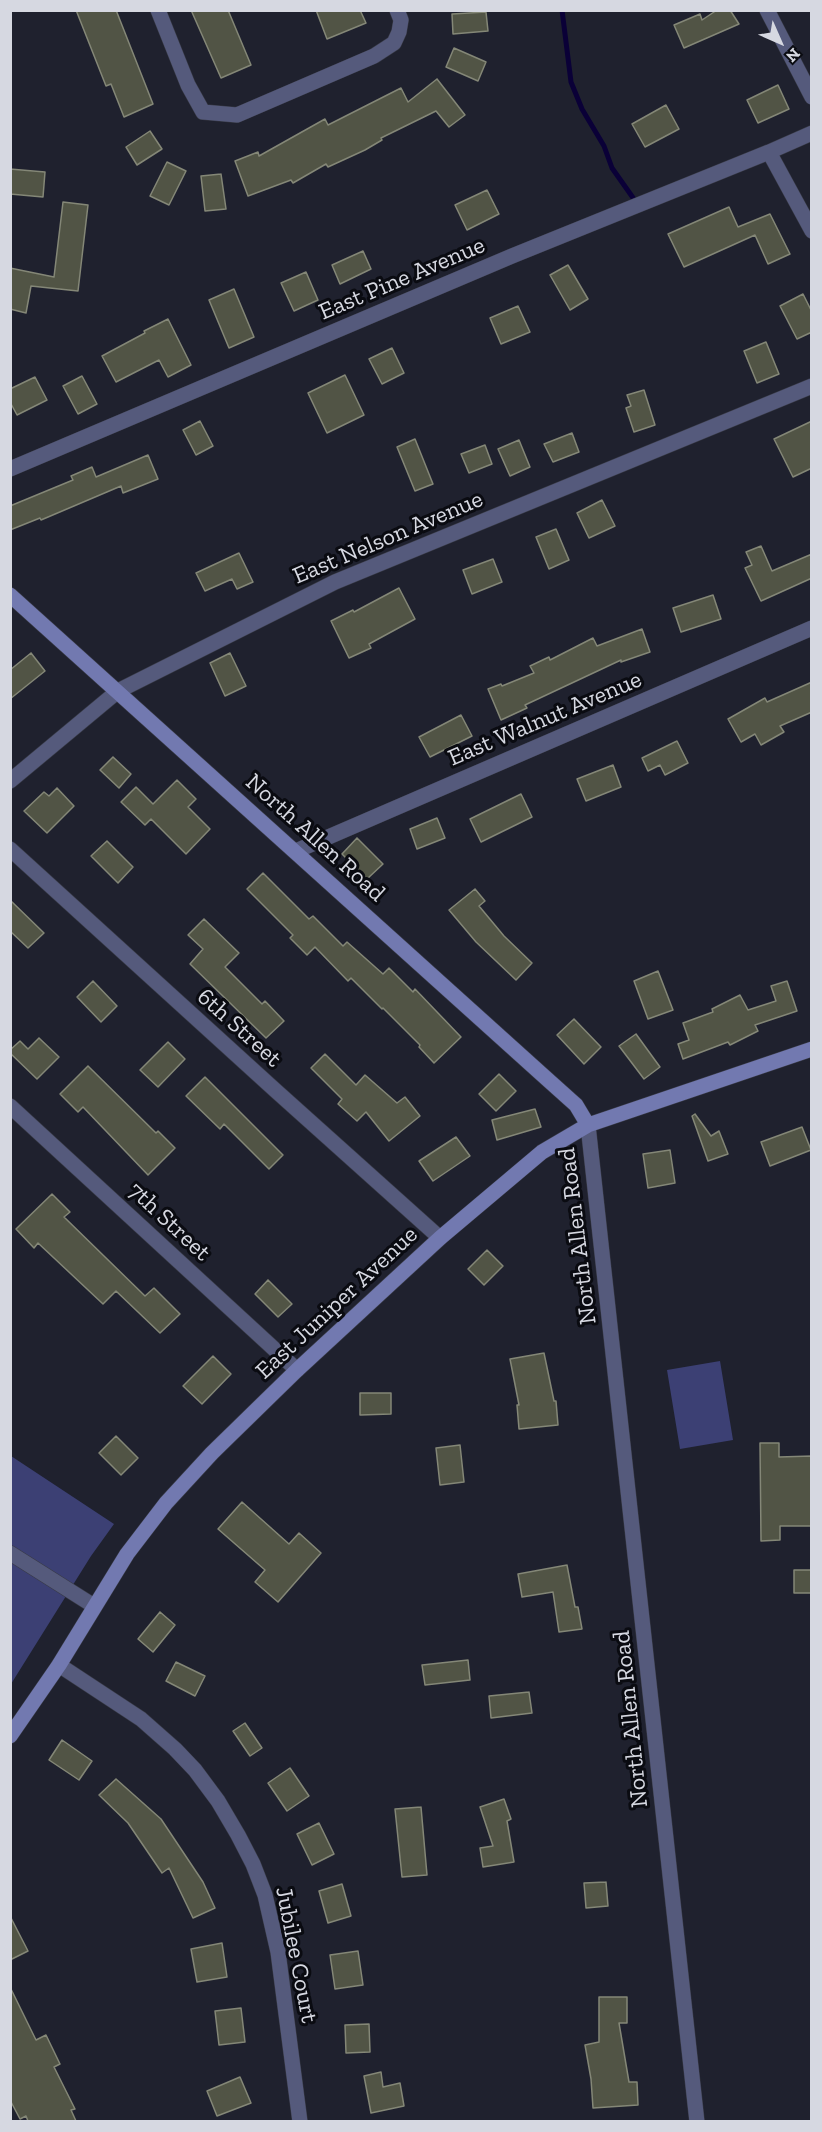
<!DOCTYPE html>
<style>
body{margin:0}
#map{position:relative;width:822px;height:2132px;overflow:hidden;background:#1f212e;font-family:"Zilla Slab",serif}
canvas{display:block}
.frame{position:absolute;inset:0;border:12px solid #d6d8e1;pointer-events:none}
.north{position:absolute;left:750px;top:12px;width:60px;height:60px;-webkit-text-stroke:4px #0a0b11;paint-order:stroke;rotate:135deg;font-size:16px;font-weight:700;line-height:24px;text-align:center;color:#d6d8e1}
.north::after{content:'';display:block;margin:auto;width:21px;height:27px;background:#d6d8e1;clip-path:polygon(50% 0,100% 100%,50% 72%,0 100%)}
</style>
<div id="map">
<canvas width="822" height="2132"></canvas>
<div class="frame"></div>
<div class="north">N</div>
</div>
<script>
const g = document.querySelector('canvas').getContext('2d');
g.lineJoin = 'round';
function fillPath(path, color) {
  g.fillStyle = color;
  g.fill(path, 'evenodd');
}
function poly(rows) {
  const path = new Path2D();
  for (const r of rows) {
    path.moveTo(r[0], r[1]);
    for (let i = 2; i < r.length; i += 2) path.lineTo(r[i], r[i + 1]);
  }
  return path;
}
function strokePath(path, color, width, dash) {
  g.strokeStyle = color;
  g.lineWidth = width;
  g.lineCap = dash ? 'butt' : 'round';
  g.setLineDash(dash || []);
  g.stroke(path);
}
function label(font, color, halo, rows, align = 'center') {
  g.font = font + ' "Zilla Slab",serif';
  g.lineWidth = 6;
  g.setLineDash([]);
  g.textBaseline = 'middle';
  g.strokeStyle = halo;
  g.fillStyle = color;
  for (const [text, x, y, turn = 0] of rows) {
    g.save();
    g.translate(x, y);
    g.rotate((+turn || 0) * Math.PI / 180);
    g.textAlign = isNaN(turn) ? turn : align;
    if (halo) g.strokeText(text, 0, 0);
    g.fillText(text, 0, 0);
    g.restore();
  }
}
fillPath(poly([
 [720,1361,733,1440,680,1449,667,1370],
 [11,1456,114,1524,91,1556,11,1684]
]), '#3c4074');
strokePath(poly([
 [562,10,571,82,582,109,604,146,612,168,636,202]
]), '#0a0037', 5);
const building = poly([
 [76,10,116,10,153,104,124,117,111,84,106,86,76,10],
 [191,10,228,10,251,65,221,78,191,10],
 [316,10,360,10,366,23,327,39,316,10],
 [717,10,730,10,739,24,684,48,674,25,700,14,702,20,717,10],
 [486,12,488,31,453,34,452,14,486,12],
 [454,48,486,62,478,81,446,67,454,48],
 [437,79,465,115,449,127,436,111,381,138,382,140,365,150,328,167,326,164,293,183,291,180,248,196,235,161,258,152,259,156,325,119,328,125,401,88,408,102,437,79],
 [778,85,789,109,758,123,747,100,778,85],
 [666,105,679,129,645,147,632,124,666,105],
 [150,131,162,149,137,165,126,147,150,131],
 [167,162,186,171,169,205,150,196,167,162],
 [10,169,45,172,43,197,10,194,10,169],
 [221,174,226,209,205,211,201,176,221,174],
 [487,190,499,214,467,230,455,205,487,190],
 [63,202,88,205,78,291,31,286,26,313,10,309,10,268,54,277,63,202],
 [729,207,738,227,770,214,790,254,768,264,755,235,684,267,668,234,729,207],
 [363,251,371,269,340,284,332,265,363,251],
 [568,265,588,299,570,310,550,275,568,265],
 [306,272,318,300,294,311,281,283,306,272],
 [234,289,254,337,229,348,209,300,234,289],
 [803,294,812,312,812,332,797,339,780,306,803,294],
 [518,306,530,332,501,344,490,318,518,306],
 [168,319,191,365,168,377,159,360,116,382,102,356,145,333,144,331,168,319],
 [766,342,779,374,757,383,744,351,766,342],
 [392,348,404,373,382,384,369,359,392,348],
 [345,375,364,415,327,433,308,393,345,375],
 [82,376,97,404,78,414,63,386,82,376],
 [35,377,47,400,17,415,10,402,10,389,35,377],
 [644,390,655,425,634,432,626,408,631,406,627,395,644,390],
 [200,421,213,446,196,455,183,430,200,421],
 [812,421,812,468,793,477,774,439,812,421],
 [572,433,579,452,553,462,544,444,572,433],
 [415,439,433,484,415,491,397,447,415,439],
 [519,440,530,467,510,476,498,449,519,440],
 [485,445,492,464,469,473,461,454,485,445],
 [148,455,158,479,123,493,121,486,41,520,40,518,10,530,10,506,73,480,71,476,92,467,96,477,148,455],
 [602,500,615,526,589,538,577,513,602,500],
 [556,529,569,560,549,569,536,537,556,529],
 [761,546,772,571,812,554,812,578,761,601,745,568,752,565,746,552,761,546],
 [239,553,253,582,237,589,232,579,205,591,196,573,239,553],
 [493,559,502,582,472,594,463,570,493,559],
 [399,588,415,619,369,644,371,648,349,658,331,621,353,610,354,612,399,588],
 [713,595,721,619,681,632,673,608,713,595],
 [642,629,650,652,621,662,621,660,525,705,527,708,501,720,488,689,501,684,502,686,534,673,530,666,549,657,550,660,593,638,597,646,642,629],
 [31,653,45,671,10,699,10,670,31,653],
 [230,653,246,686,225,696,210,663,230,653],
 [812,682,812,712,780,726,784,732,761,745,755,734,741,742,728,719,765,698,767,702,812,682],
 [461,715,472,736,430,757,419,737,461,715],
 [677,741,688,763,665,775,660,765,648,771,642,758,677,741],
 [113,757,131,774,119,788,100,770,113,757],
 [613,765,621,787,586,801,577,779,613,765],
 [177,780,196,799,188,807,210,829,186,854,151,819,145,825,121,802,136,787,153,804,177,780],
 [57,788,74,806,47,833,24,811,44,792,49,796,57,788],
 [521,794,532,817,481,842,470,819,521,794],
 [437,818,445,838,417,849,410,829,437,818],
 [357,838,383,864,367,879,342,854,357,838],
 [107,841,133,867,118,883,91,856,107,841],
 [263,873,309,919,313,916,343,946,347,942,383,974,389,968,413,992,415,989,461,1037,434,1063,419,1047,420,1045,383,1008,382,1009,351,978,348,981,315,947,307,955,290,938,293,935,247,889,263,873],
 [475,889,485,901,479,906,504,936,532,963,516,980,476,942,449,910,475,889],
 [10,900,44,933,28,948,10,931,10,900],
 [204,919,239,953,225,967,262,1004,265,1001,284,1021,266,1038,190,964,203,949,188,935,204,919],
 [658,971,673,1010,648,1019,634,981,658,971],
 [93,981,117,1006,101,1022,77,997,93,981],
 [787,981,797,1011,755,1025,758,1031,730,1045,728,1042,683,1059,678,1044,689,1040,683,1023,713,1012,712,1009,740,995,748,1010,776,1001,771,986,787,981],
 [574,1019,601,1047,584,1064,557,1035,574,1019],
 [636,1034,660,1067,644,1079,619,1046,636,1034],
 [39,1038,59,1057,37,1079,10,1053,10,1050,20,1041,28,1049,39,1038],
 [168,1042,185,1059,158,1087,140,1070,168,1042],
 [325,1054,356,1085,365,1075,397,1103,405,1097,420,1116,389,1141,366,1112,357,1121,338,1104,342,1099,311,1068,325,1054],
 [88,1066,156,1133,158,1131,175,1148,148,1175,83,1107,78,1112,60,1094,88,1066],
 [499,1074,516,1091,496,1111,479,1094,499,1074],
 [205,1077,283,1155,269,1169,224,1124,220,1129,186,1096,205,1077],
 [535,1109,541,1127,497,1140,492,1120,535,1109],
 [695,1114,711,1136,719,1131,728,1154,708,1161,692,1116,695,1114],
 [802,1127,811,1150,770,1166,761,1142,802,1127],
 [456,1137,470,1156,433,1181,419,1161,456,1137],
 [670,1150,675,1183,648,1188,643,1154,670,1150],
 [52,1194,70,1212,64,1217,145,1296,154,1288,180,1314,160,1333,116,1291,103,1304,38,1243,34,1248,16,1229,52,1194],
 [487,1250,503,1266,484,1285,468,1269,487,1250],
 [268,1280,292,1304,278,1317,255,1294,268,1280],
 [544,1353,554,1401,556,1401,558,1425,519,1429,517,1405,519,1405,510,1359,544,1353],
 [213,1356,231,1374,202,1404,183,1386,213,1356],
 [360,1393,391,1393,391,1414,360,1415,360,1393],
 [116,1436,138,1458,121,1475,99,1453,116,1436],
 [760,1443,779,1443,779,1457,812,1456,812,1526,780,1526,780,1540,761,1541,760,1443],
 [460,1445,464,1482,440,1485,436,1448,460,1445],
 [242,1502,289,1544,299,1533,321,1553,278,1602,255,1582,265,1570,218,1529,242,1502],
 [567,1565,575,1607,578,1607,582,1629,559,1632,553,1592,522,1597,518,1574,567,1565],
 [794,1570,812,1570,812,1593,794,1593,794,1570],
 [160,1612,175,1625,153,1652,138,1639,160,1612],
 [468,1660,470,1680,425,1685,422,1665,468,1660],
 [176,1662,205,1676,195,1696,166,1681,176,1662],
 [529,1692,532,1713,491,1718,489,1696,529,1692],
 [245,1723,262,1748,250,1756,233,1731,245,1723],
 [62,1740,92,1761,79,1780,49,1760,62,1740],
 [290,1768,309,1796,287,1811,268,1783,290,1768],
 [116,1779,161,1819,203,1882,215,1908,193,1918,169,1868,162,1873,128,1823,99,1795,116,1779],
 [504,1799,511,1819,507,1821,514,1862,483,1867,480,1848,493,1846,480,1807,504,1799],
 [421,1807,427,1875,402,1877,395,1809,421,1807],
 [319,1823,334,1854,312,1865,297,1834,319,1823],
 [606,1882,608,1906,586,1908,584,1883,606,1882],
 [342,1884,351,1916,328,1923,319,1891,342,1884],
 [10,1916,28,1951,10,1960,10,1916],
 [222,1943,227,1977,197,1982,191,1949,222,1943],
 [358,1951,363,1985,335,1989,330,1955,358,1951],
 [10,1987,36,2040,46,2035,60,2064,54,2067,75,2109,71,2110,76,2121,28,2121,26,2116,20,2119,10,2100,10,1987],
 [599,1997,627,1997,627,2023,619,2023,629,2082,637,2082,638,2105,593,2108,591,2079,585,2045,599,2042,599,1997],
 [241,2008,245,2042,219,2045,215,2011,241,2008],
 [369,2024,370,2052,346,2053,345,2025,369,2024],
 [381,2072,383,2087,400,2083,404,2106,371,2113,364,2076,381,2072],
 [240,2077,251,2103,217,2116,207,2091,240,2077]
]);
fillPath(building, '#515445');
strokePath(building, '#848777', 1.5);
const street = poly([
 [158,10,188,85,203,112,237,115,374,56,394,43,399,32,401,20,397,10],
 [767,10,812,97],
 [769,152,812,231],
 [10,469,512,256,769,152,812,133],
 [10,781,118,691,335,582,812,386],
 [10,849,275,1090,440,1238],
 [296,851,812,628],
 [10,1106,297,1370],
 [588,1125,697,2122],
 [10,1553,94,1606],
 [59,1665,141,1719,175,1749,195,1770,218,1801,238,1835,253,1864,265,1895,278,1952,300,2122]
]);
const secondary = poly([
 [10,595,547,1079,576,1105,588,1125],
 [10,1736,59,1665,127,1554,166,1503,212,1453,297,1370,440,1238,542,1152,588,1125,812,1049]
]);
strokePath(street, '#393b47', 16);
strokePath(secondary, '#393b47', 16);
strokePath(street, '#555a7c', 15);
strokePath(secondary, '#7279b0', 15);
label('24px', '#d6d8e1', '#0a0b11', [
 ["East Pine Avenue",402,279,-23],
 ["East Nelson Avenue",388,538,-23],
 ["East Walnut Avenue",545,719,-23],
 ["North Allen Road",315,838,42],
 ["6th Street",239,1028,42],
 ["7th Street",169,1222,43],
 ["North Allen Road",578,1236,-97],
 ["East Juniper Avenue",337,1303,-43],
 ["North Allen Road",631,1719,-96],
 ["Jubilee Court",296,1955,79]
]);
</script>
